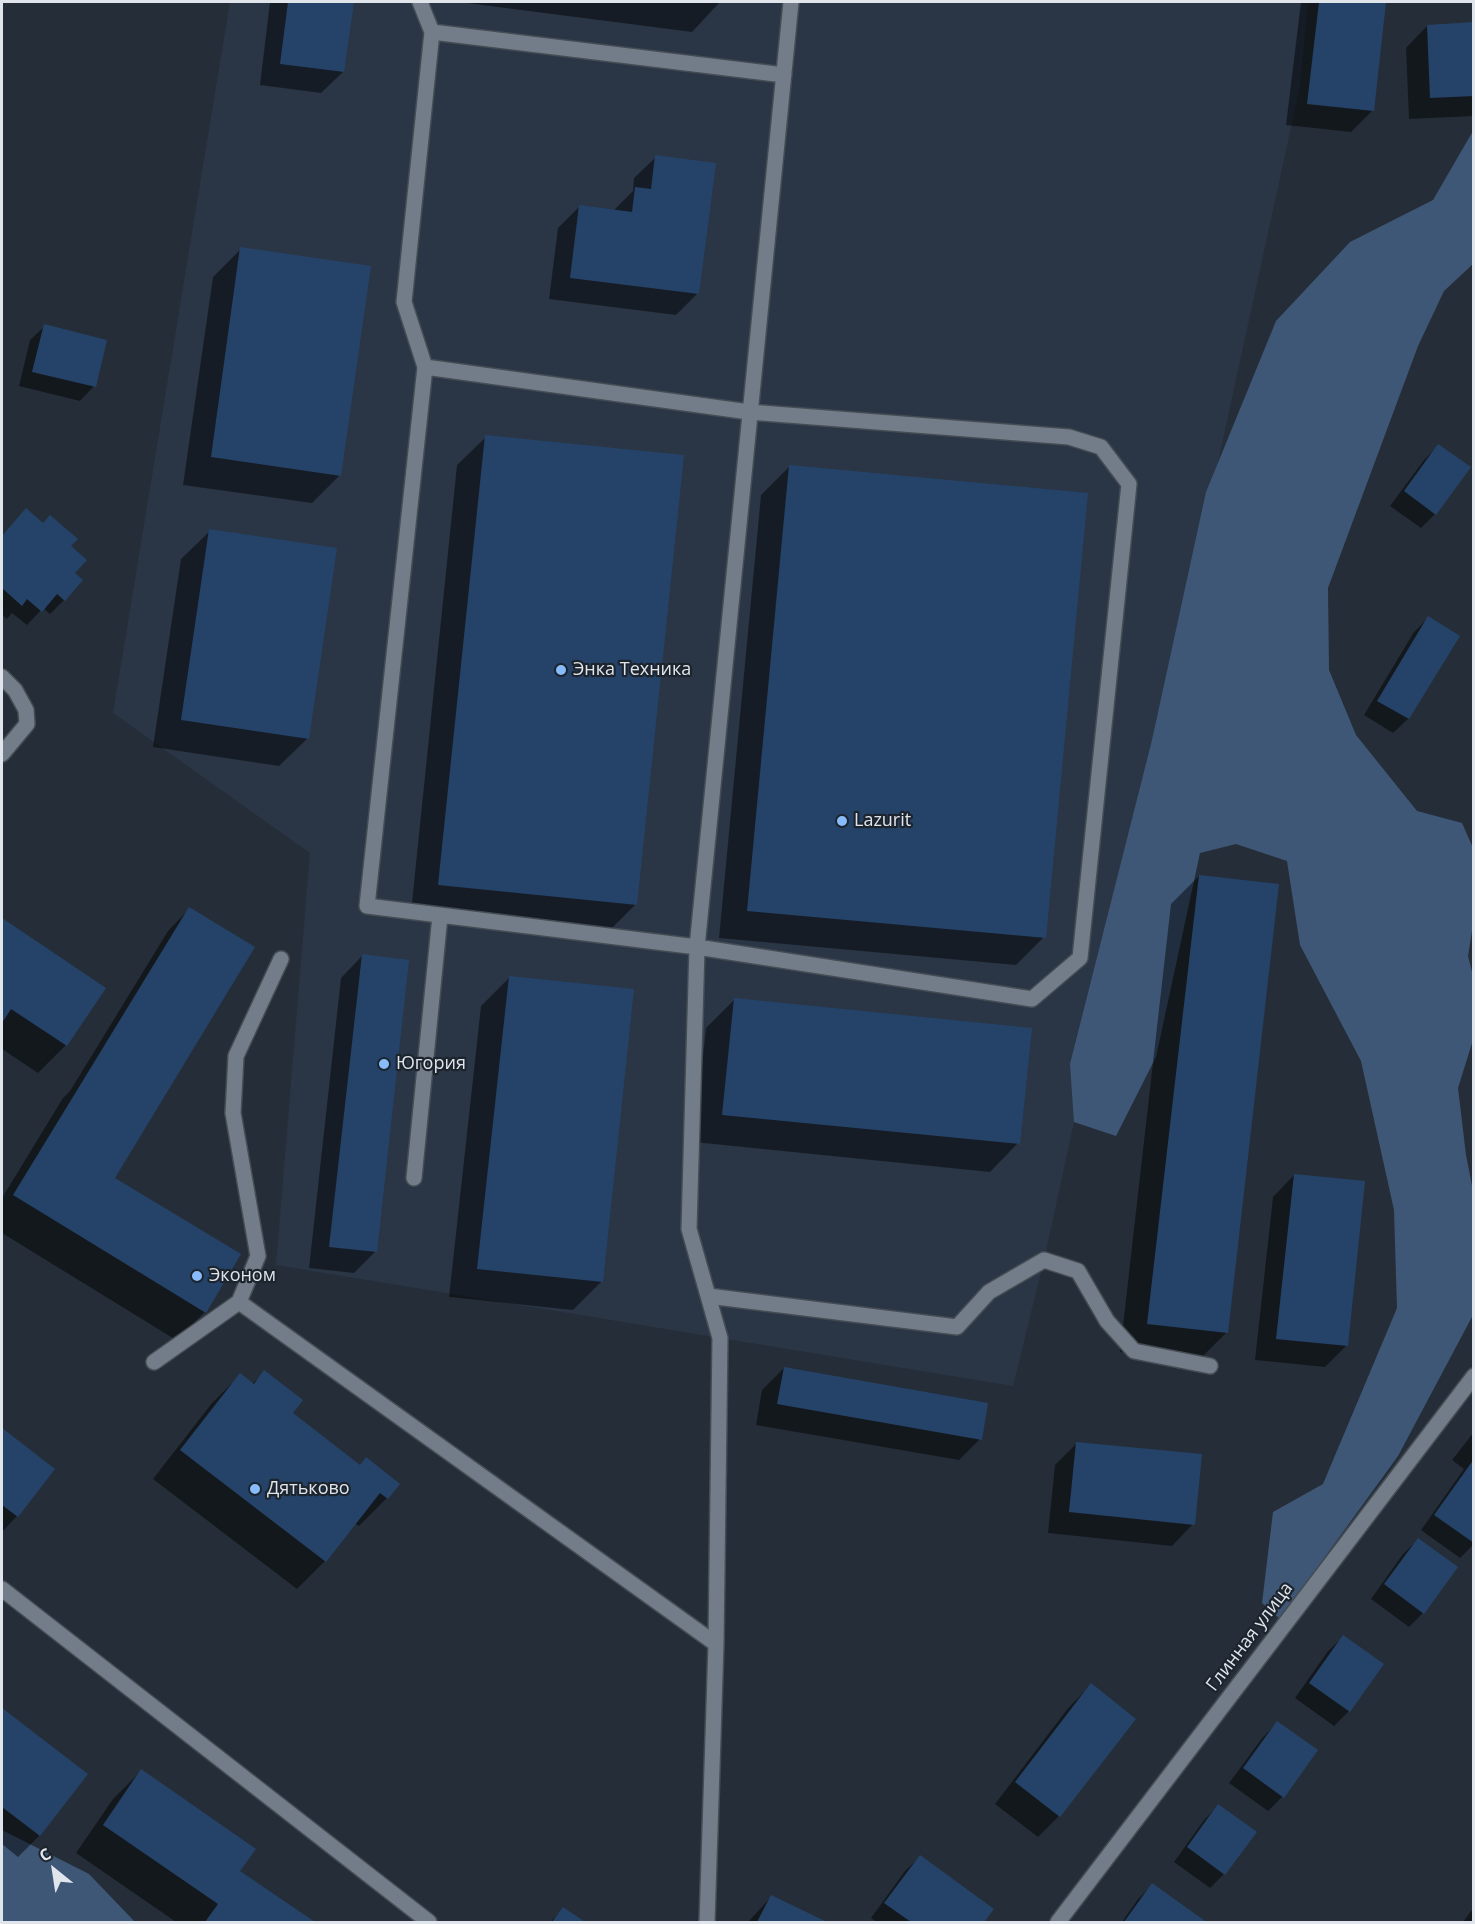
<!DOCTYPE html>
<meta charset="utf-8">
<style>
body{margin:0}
#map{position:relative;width:1475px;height:1924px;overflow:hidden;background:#252e38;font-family:"Open Sans",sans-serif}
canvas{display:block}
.frame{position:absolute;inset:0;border:3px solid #e0e5ec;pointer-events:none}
.north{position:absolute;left:24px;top:1840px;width:60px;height:60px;-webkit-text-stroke:4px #1c242e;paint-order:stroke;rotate:330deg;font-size:16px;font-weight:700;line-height:24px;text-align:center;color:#e0e5ec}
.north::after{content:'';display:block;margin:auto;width:21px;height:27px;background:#e0e5ec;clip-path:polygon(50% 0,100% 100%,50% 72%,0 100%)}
</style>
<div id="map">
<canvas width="1475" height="1924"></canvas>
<div class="frame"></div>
<div class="north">С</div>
</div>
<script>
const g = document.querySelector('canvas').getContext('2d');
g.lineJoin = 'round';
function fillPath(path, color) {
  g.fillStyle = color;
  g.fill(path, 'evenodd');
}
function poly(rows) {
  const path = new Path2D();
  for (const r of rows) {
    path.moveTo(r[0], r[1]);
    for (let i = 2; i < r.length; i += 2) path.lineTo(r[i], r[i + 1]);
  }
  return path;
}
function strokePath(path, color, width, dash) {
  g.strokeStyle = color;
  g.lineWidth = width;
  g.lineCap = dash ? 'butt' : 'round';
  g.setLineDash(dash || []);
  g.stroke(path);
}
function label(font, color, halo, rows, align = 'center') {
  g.font = font + ' "Open Sans",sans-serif';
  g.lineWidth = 4.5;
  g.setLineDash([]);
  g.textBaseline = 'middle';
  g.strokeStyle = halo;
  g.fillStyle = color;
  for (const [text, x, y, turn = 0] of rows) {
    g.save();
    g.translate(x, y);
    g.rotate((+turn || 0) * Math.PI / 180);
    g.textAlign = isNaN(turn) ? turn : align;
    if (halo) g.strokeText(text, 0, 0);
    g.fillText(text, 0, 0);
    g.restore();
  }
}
fillPath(poly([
 [230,2,1308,2,1300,86,1044,1260,1013,1386,276,1265,310,853,113,713]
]), '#2a3646');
fillPath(poly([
 [1473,131,1473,264,1444,291,1418,346,1328,588,1329,670,1356,735,1417,811,1462,823,1473,848,1473,924,1468,956,1473,976,1473,1040,1458,1088,1466,1155,1473,1191,1473,1315,1398,1456,1280,1619,1262,1603,1273,1512,1323,1484,1397,1308,1394,1210,1361,1061,1300,945,1287,861,1236,844,1200,853,1156,1057,1116,1136,1074,1122,1070,1064,1152,740,1206,492,1276,321,1350,242,1433,200],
 [2,1830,89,1874,135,1922,2,1922]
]), '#3f5776');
fillPath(poly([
 [270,2,352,2,343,72,321,93,260,85],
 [459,2,720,2,692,32],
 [1301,2,1385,2,1372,111,1351,132,1286,125],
 [1474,24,1474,116,1409,119,1406,48,1427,26],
 [656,157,698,293,676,315,549,299,558,228,579,207,613,211,633,191,634,178],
 [241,249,340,475,312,503,183,485,213,277],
 [45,326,94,386,80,401,19,386,30,340],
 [486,437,636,904,608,932,411,912,457,465],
 [1438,446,1435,514,1421,528,1390,506,1424,460],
 [789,467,1044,937,1016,965,719,938,761,495],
 [26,510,69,546,73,573,64,600,50,614,43,608,27,625,12,613,7,619,2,615,2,536],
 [210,531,308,738,279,766,153,747,181,559],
 [1428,618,1458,636,1408,719,1393,733,1364,715,1414,632],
 [1199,876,1278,885,1226,1333,1198,1361,1120,1352,1171,904],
 [189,909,113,1178,205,1312,176,1340,2,1233,2,1198,63,1098,70,1091,168,931],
 [2,920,104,988,66,1045,38,1073,2,1049],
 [362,956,375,1252,354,1273,309,1268,341,978],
 [509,978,601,1282,573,1310,449,1297,481,1006],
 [734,1000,1018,1143,990,1172,694,1142,706,1028],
 [1294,1175,1346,1346,1325,1367,1255,1360,1273,1197],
 [784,1368,980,1439,959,1460,756,1425,762,1390],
 [265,1372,291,1414,359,1466,398,1484,387,1498,359,1526,354,1523,325,1561,297,1589,153,1479,212,1403,240,1375,252,1384],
 [2,1430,53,1469,17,1516,2,1532],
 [1474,1432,1474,1544,1460,1558,1421,1530,1464,1469,1452,1460],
 [1076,1444,1193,1524,1172,1546,1048,1533,1055,1465],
 [1418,1540,1423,1613,1409,1627,1371,1599,1403,1554],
 [1343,1637,1382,1665,1349,1711,1334,1726,1295,1698,1328,1651],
 [1091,1685,1059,1816,1038,1837,995,1804,1069,1707],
 [2,1710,86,1775,39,1836,18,1857,2,1844],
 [1277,1723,1316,1751,1282,1797,1268,1811,1229,1783,1263,1737],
 [141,1771,238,1872,312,1922,176,1922,76,1853,113,1799],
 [1218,1806,1224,1874,1210,1888,1174,1862,1204,1820],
 [920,1857,992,1909,982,1922,877,1922,871,1918,905,1871],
 [1152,1885,1203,1921,1202,1922,1122,1922,1138,1899],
 [771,1897,823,1922,748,1922],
 [563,1909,582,1922,550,1922],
 [1474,1909,1474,1922,1463,1922,1471,1911]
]), '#0007');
fillPath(poly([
 [288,2,354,2,344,72,280,64],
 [1319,2,1386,2,1374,111,1307,104],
 [1474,22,1474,96,1430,98,1427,25],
 [655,155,716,163,699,294,570,278,579,205,632,212,635,187,651,189],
 [240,247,371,266,341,476,211,457],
 [44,324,107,340,96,387,32,372],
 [485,435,684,455,637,905,438,885],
 [1438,444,1471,467,1436,515,1404,491],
 [789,465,1088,493,1046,938,747,911],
 [26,508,43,523,50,515,78,539,71,546,87,560,75,573,83,580,65,601,57,594,42,612,27,599,22,606,2,588,2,536],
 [209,529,337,548,309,739,181,720],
 [1428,616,1460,636,1409,719,1377,701],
 [1199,875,1279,884,1228,1333,1147,1324],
 [189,907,255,947,115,1178,241,1254,206,1313,13,1195],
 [2,918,106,988,67,1046,11,1009,2,1023],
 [362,954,409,960,377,1252,329,1247],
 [509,976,634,989,603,1282,477,1269],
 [734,998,1032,1028,1020,1144,722,1115],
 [1294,1174,1365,1181,1348,1346,1276,1339],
 [784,1367,988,1403,982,1440,777,1404],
 [264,1370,303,1400,293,1413,360,1465,366,1457,400,1484,388,1499,380,1493,326,1562,180,1450,240,1373,254,1384],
 [2,1428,55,1469,18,1517,2,1505],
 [1076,1442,1202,1454,1195,1525,1069,1512],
 [1474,1459,1474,1543,1434,1515],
 [1418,1538,1458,1567,1424,1614,1384,1584],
 [1343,1635,1384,1664,1350,1712,1309,1683],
 [1091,1683,1136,1719,1060,1817,1015,1782],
 [2,1708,88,1774,40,1836,2,1807],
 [1277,1721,1318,1750,1284,1798,1243,1768],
 [141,1769,256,1849,240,1871,315,1922,205,1922,218,1904,103,1825],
 [1218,1804,1257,1832,1225,1875,1187,1847],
 [920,1855,994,1909,984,1922,911,1922,884,1903],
 [1152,1883,1205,1921,1204,1922,1124,1922],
 [771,1895,827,1922,757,1922],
 [563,1907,585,1922,552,1922]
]), '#254369');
const minor = poly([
 [420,2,432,32,404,302,425,367,367,906,697,947,1032,999,1080,958,1129,484,1101,447,1069,437,749,412,425,367],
 [432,32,784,75],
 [2,677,15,690,26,710,27,724,2,754],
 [414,1178,440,916],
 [708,1296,957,1327,989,1292,1044,1260,1078,1271,1107,1321,1134,1351,1210,1366],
 [239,1302,716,1644],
 [154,1362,239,1302,258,1256,233,1113,236,1056,281,959],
 [2,1589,429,1922],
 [707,1922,716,1644,720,1338,689,1229,697,947,791,2],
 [1058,1922,1474,1376]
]);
strokePath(minor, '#454c54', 18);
strokePath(minor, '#737d89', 15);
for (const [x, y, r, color] of [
 [561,670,6,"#87bbfc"],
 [842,821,6,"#87bbfc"],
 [384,1064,6,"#87bbfc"],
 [197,1276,6,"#87bbfc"],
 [255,1489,6,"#87bbfc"]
]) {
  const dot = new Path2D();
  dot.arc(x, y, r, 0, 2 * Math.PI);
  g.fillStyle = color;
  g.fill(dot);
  strokePath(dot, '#1c242e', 2);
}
label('18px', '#e0e5ec', '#1c242e', [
 ["Энка Техника",573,670],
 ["Lazurit",854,821],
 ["Югория",396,1064],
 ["Эконом",209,1276],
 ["Дятьково",267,1489]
], 'left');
label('18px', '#e0e5ec', '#1c242e', [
 ["Глинная улица",1250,1637,-53]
]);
</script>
